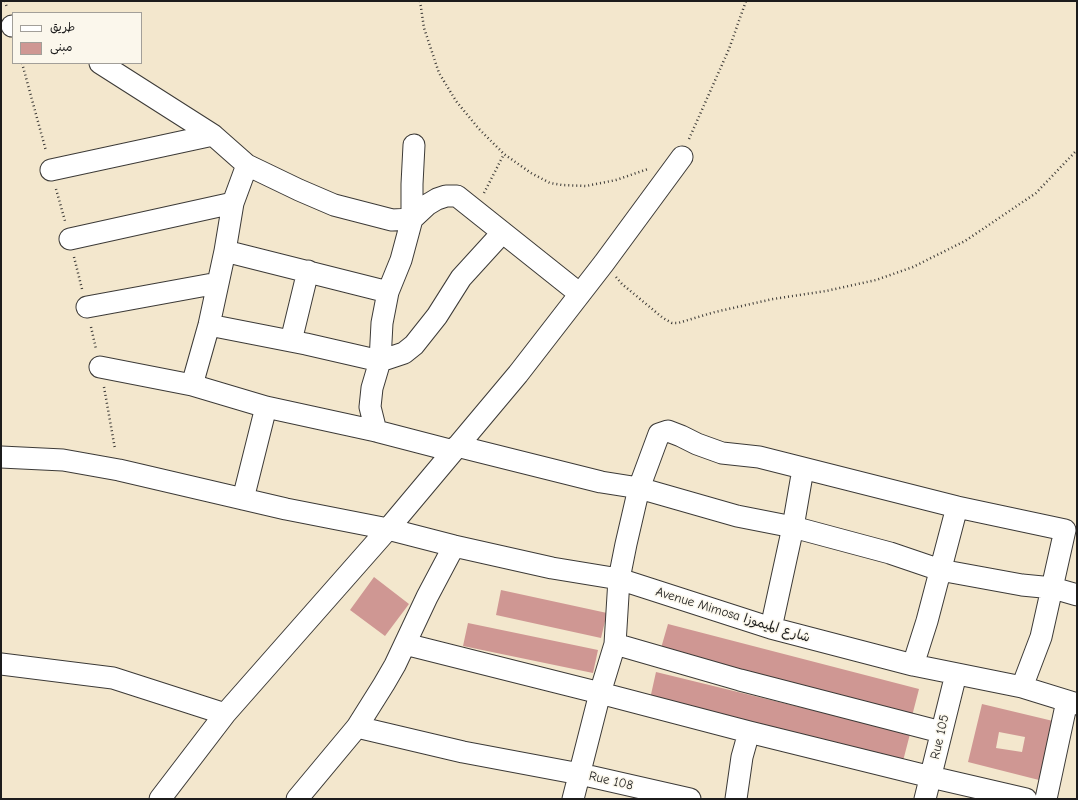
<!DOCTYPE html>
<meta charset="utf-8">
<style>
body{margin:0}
#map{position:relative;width:1078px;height:800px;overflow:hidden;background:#f3e7cd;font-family:"Comic Neue","Playpen Sans Arabic",sans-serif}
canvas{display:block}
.frame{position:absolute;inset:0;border:2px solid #1c1c1c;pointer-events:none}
.legend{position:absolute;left:12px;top:12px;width:130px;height:52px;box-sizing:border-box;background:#fbf7ec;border:1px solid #a29f99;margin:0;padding:5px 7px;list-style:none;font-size:12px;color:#1c1c1c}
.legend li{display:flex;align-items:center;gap:8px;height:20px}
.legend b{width:20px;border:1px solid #a29f99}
</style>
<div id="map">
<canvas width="1078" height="800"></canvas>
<div class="frame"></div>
<ul class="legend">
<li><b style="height:5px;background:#fff"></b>طريق</li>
<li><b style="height:11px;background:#cf9793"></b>مبنى</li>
</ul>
</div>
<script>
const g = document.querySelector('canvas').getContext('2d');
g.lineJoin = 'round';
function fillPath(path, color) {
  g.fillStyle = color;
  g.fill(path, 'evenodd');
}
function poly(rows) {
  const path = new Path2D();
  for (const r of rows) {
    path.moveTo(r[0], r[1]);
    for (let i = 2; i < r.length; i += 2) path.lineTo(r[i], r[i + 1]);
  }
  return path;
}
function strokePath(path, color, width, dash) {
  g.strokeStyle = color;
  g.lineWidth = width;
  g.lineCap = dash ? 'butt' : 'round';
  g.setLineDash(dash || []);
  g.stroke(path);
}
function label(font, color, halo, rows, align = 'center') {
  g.font = font + ' "Comic Neue","Playpen Sans Arabic",sans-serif';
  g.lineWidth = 3;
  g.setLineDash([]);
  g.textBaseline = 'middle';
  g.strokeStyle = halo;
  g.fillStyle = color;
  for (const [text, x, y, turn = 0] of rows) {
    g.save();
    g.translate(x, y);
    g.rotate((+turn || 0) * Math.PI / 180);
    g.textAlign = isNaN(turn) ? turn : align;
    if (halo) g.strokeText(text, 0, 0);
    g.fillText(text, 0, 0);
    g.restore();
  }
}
fillPath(poly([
 [374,577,409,604,385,636,350,610],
 [501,590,607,613,601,638,496,615],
 [468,623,598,650,593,673,463,646],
 [668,624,919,689,911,720,659,655],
 [656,672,910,734,903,761,650,699],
 [982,704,1053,721,1039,780,968,762],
 [999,732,1025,737,1022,752,996,748]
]), '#cf9793');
const street = poly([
 [12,26,13,26],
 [100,63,213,135,247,165,233,203,225,251,209,325,192,385],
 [247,165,299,190,334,205,392,220,412,219,427,205,437,199,446,196,457,196,580,294],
 [51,170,213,135],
 [70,239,233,203],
 [225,251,388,292],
 [87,307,218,283],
 [209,325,306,344,380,361,404,353,414,345,437,316,461,278,502,233],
 [291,341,308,271],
 [100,367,192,385,266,407,376,431,453,451],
 [376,431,370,407,372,388,380,361,382,323,388,292,401,260,412,219,412,184,414,145],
 [457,446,601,482,639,488,737,516,793,527,890,553,940,570,1022,585,1053,588,1077,595],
 [1,457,63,460,119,470,286,509,388,529,454,546,552,568,619,579,771,628,913,665,1022,687,1077,704],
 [243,499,266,407],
 [771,628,793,527,803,469],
 [405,644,600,693,749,732,931,777,1026,799],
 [615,644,740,680,941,732],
 [1,664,113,678,225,714],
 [913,665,927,621,957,507],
 [357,727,463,752,580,774,690,799],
 [160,799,225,714,388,529,518,374,604,263,682,157],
 [297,799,357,727,384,684,395,665,427,597,454,546],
 [573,799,600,693,615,644,619,579,626,544,639,488,659,434,668,431,681,436,697,444,722,453,759,457,957,507,1065,530,1041,637,1022,687],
 [736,799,742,757,749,732],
 [925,799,956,674],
 [1046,799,1067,701]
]);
strokePath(street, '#3c3a37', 23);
strokePath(poly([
 [5,1,7,8],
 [420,1,424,28,439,73,456,101,479,129,504,154,531,173,550,183,562,185,586,186,616,180,648,169],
 [22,63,46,151],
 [689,139,729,49,746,1],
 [56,189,65,221],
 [484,193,504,154],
 [74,257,82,289],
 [616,277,622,284,663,318,672,323,678,323,715,312,773,299,826,291,876,280,913,267,965,241,1036,193,1077,150],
 [91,327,96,349],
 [104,387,115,449]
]), '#3c3a37', 2.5, [1, 3]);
strokePath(street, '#fff', 21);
label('13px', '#1c1c1c', '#fbf7ec', [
 ["Avenue Mimosa شارع الميموزا",733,615,17],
 ["Rue 105",940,737,-77],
 ["Rue 108",611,781,13]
]);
</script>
